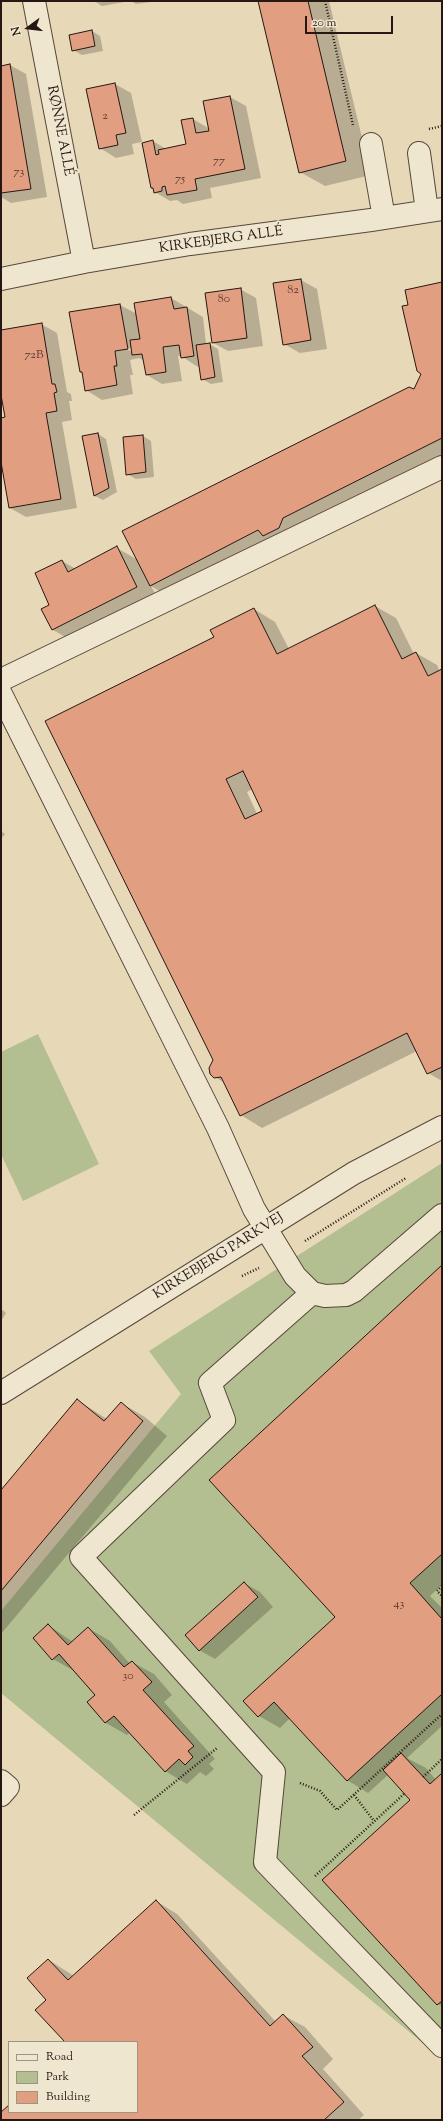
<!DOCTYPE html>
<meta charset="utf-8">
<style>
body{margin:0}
#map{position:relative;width:443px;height:2121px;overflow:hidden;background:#e7d8b7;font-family:"Sorts Mill Goudy",serif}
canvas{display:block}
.frame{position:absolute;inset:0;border:2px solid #271712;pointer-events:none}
.legend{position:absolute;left:8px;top:2041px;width:130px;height:72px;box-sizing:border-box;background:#efe6d0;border:1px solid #9f9384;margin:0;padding:5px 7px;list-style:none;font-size:12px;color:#271712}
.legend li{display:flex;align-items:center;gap:8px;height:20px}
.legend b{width:20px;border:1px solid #9f9384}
.north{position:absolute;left:8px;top:8px;width:40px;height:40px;-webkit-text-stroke:3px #efe6d0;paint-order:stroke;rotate:255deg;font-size:11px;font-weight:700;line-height:16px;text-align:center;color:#271712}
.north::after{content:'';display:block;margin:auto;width:14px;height:18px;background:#271712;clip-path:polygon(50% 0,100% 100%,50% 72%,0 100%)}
.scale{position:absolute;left:305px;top:16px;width:88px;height:18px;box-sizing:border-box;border:2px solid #271712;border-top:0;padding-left:5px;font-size:12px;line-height:14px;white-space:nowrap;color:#271712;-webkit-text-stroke:3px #efe6d0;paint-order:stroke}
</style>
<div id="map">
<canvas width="443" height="2121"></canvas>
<div class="frame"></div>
<ul class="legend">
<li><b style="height:5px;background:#efe6d0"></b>Road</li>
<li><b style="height:11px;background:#b3bf90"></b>Park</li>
<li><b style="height:11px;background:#e19e81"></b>Building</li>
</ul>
<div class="north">N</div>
<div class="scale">20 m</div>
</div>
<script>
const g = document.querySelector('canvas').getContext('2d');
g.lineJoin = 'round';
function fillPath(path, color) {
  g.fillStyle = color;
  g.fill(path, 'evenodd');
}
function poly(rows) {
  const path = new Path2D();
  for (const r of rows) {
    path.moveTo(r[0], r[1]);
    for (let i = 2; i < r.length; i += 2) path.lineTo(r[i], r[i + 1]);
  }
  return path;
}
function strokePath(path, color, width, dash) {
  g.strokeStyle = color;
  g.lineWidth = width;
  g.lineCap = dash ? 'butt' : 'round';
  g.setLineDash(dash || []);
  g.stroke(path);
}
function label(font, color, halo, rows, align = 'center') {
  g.font = font + ' "Sorts Mill Goudy",serif';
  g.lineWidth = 4;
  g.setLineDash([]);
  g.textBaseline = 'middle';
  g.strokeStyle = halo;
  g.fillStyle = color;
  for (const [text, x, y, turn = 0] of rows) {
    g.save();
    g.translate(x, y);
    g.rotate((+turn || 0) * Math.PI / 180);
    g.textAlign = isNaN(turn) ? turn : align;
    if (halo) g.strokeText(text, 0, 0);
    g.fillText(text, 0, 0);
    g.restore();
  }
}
fillPath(poly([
 [38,1034,99,1164,23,1201,1,1154,1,1052],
 [442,1163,442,2059,1,1693,1,1611,181,1394,149,1351]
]), '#b3bf90');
fillPath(poly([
 [94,1,130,1,102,6],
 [131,1,151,1,151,2,136,4],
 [259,1,329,1,371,175,325,186,300,172],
 [92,31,100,36,103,51,82,55,73,50],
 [10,65,26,74,47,197,11,203,1,197,1,67],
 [115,84,131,93,142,142,132,144,134,154,116,158,100,148,87,90],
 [230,97,246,106,261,178,210,188,212,198,183,204,177,200,170,201,155,192,152,188,153,141,166,149,187,145,193,119,210,129],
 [301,280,317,289,327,349,300,353,284,344],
 [442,283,442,464,175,600,151,586,158,599,74,642,53,630,43,609,51,606,62,561,76,569,117,548,138,560,415,390,423,374,409,305],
 [240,289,256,298,263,346,228,351,212,342],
 [171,298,203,317,206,344,209,344,218,349,223,382,211,384,202,379,200,366,198,367,181,356,178,356,182,381,162,384,147,375,145,361,139,358,130,360,133,375,130,375,133,394,102,400,86,390,83,373,81,372,120,305,137,314],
 [125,345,132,350,132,352,124,347],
 [41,324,57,333,67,392,71,394,72,401,69,401,72,420,62,422,77,508,26,517,10,508,1,456,1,419,6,418,1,389,1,331],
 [98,434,106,439,117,492,103,500,95,496,83,437],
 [143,436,151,441,154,477,136,479,127,474],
 [375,606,396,618,414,654,416,653,437,665,440,672,442,671,442,1081,428,1073,417,1051,262,1128,241,1115,225,1083,215,1077,215,637,254,609,275,622,289,649],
 [252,789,263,811,257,814,247,792],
 [1,831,5,834,1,839],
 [442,1266,442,1585,430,1596,442,1608,442,1726,407,1758,426,1768,436,1780,442,1774,442,2006,438,2004,412,1800,389,1774,368,1793,347,1780,290,1718,280,1728,259,1716,336,1617],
 [1,1309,6,1313,1,1321],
 [77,1400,107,1419,121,1403,145,1417,167,1436,1,1634,1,1491],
 [244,1583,260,1592,273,1607,215,1659,199,1650],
 [48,1625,73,1642,88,1628,110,1641,130,1664,132,1662,154,1674,172,1695,164,1702,215,1759,209,1764,214,1769,206,1776,200,1772,187,1784,165,1771,130,1732,127,1735,106,1723,88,1702,97,1695,74,1671,53,1659],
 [156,1901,177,1914,276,2022,283,2015,305,2027,333,2059,323,2069,364,2115,358,2120,1,2120,1,2114,9,2106,9,2112,137,2112,137,2042,66,2042,48,2000,49,1960,74,1976]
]), '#0003');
const building = poly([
 [258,1,308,1,346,161,299,173,258,1],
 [92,30,95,46,72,51,69,35,92,30],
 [10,64,31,189,1,193,1,66,10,64],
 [115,83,126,133,116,135,118,145,99,149,86,89,115,83],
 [230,96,245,169,195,179,197,190,167,195,165,186,162,187,162,191,154,193,153,188,151,188,142,143,153,140,156,155,159,154,158,150,186,144,181,120,193,118,196,133,209,131,203,101,230,96],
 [301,279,311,340,283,345,273,283,301,279],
 [442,282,442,438,283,518,279,528,263,536,258,530,150,586,122,531,409,387,414,389,421,374,417,371,402,306,408,305,405,290,442,282],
 [241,288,247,338,212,343,205,293,241,288],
 [171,297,174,309,187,307,194,356,181,358,179,345,163,347,166,372,146,375,142,354,132,355,130,340,140,339,134,303,171,297],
 [120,304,128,349,115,351,117,366,114,366,117,385,85,391,82,372,80,372,69,312,120,304],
 [42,323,52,384,55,384,57,392,54,393,57,411,46,413,61,499,9,508,1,462,1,418,5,417,1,395,1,330,42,323],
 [210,343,215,377,201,380,196,345,210,343],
 [98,433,109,488,94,496,82,436,98,433],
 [143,435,146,472,126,475,123,437,143,435],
 [117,546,137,587,52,630,41,609,49,605,35,573,62,560,68,572,117,546],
 [375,605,402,659,416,652,428,676,442,669,442,1067,427,1074,407,1033,240,1116,221,1077,214,1078,210,1074,209,1068,213,1060,45,721,214,637,210,630,254,608,277,654,375,605],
 [243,771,262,811,245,819,226,779,243,771],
 [442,1265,442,1554,410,1583,442,1619,442,1694,347,1781,274,1702,258,1717,243,1701,335,1617,209,1480,442,1265],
 [77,1399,104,1421,121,1402,143,1421,1,1591,1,1490,77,1399],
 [244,1582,258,1597,199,1651,185,1635,244,1582],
 [48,1624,68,1645,88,1627,124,1667,132,1661,152,1682,143,1690,194,1746,188,1751,193,1757,185,1765,179,1759,165,1772,114,1716,105,1723,87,1702,95,1695,59,1654,52,1660,33,1638,48,1624],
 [401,1753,430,1784,442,1773,442,2001,437,2005,322,1880,410,1800,383,1770,401,1753],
 [156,1900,270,2026,283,2014,313,2047,302,2056,344,2102,324,2120,1,2120,1,2112,9,2105,9,2112,137,2112,137,2042,65,2042,35,2010,46,2000,27,1978,48,1959,68,1980,156,1900]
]);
fillPath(building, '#e19e81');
strokePath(building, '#271712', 1);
const minor = poly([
 [34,1,84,262],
 [371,144,384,218],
 [419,153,427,211],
 [1,279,84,262,190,244,371,220,442,209],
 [1,680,442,467],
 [1,694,218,1128,254,1209,295,1276,312,1293,325,1296,346,1295,354,1291,442,1215],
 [312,1293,210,1383,224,1420,81,1557,274,1772,265,1862,442,2046],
 [1,1393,354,1173,442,1127],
 [1,1781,8,1787,1,1795]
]);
strokePath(minor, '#57473b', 24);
strokePath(poly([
 [325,1,353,125],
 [429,129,442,126],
 [305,1241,406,1178],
 [242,1276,259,1268],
 [442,1586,437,1591,442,1596],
 [423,1777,442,1759],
 [300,1783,320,1791,337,1810,442,1714],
 [354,1795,374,1821],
 [134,1815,217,1748],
 [315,1876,405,1793]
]), '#271712', 2.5, [1, 2]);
strokePath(minor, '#efe6d0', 22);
label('12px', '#56392e', null, [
 ["2",105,117],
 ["77",219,162],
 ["73",19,173],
 ["75",180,180],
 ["82",293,291],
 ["80",224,300],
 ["72B",34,356],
 ["43",399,1605],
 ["30",128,1677]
]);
label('14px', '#271712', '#efe6d0', [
 ["RØNNE ALLÉ",59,131,79],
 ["KIRKEBJERG ALLÉ",221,241,-8],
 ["KIRKEBJERG PARKVEJ",219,1257,-32]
]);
</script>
